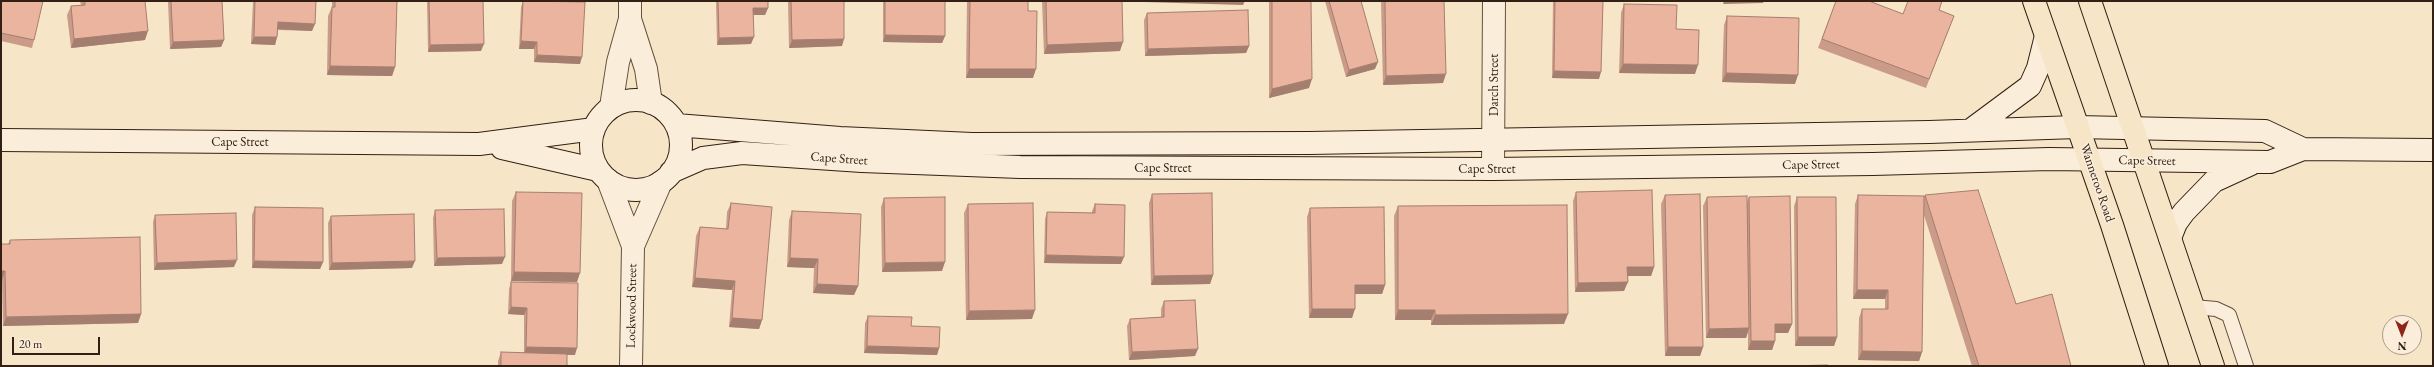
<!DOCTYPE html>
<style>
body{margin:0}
#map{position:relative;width:2434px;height:367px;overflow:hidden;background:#f7e5c7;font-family:"EB Garamond",serif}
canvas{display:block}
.frame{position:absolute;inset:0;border:2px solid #322014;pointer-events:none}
.north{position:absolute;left:2382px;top:315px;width:40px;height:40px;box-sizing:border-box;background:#faeedb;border:1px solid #aa9c8b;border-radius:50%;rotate:180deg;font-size:11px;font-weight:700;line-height:16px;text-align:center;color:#322014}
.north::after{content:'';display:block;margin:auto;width:14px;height:18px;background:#8f2418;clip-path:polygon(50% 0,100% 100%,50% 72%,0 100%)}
.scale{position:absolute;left:12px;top:337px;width:88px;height:18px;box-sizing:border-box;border:2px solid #322014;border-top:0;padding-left:5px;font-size:12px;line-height:14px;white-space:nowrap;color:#322014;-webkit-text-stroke:3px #faeedb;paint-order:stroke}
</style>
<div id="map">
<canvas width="2434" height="367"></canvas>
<div class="frame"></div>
<div class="north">N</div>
<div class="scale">20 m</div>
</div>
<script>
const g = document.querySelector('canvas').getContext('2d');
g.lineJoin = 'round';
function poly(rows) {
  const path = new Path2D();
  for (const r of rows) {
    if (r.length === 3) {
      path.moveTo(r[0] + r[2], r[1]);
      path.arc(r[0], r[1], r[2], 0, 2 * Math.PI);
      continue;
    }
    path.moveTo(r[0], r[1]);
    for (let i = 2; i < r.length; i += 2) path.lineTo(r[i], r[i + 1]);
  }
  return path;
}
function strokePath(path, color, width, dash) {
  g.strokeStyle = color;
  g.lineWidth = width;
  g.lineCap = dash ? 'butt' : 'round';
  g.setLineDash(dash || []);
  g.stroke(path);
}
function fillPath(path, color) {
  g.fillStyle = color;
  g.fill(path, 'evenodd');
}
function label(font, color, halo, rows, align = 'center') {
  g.font = font + ' "EB Garamond",serif';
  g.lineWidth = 3;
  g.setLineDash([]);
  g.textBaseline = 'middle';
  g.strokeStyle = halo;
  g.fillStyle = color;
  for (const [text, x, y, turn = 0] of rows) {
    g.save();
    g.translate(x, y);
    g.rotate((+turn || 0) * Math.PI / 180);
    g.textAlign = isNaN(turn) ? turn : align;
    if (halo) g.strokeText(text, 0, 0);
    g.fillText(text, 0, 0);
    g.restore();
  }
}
const lane = poly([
 [2194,307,2216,309,2229,315,2246,366]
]);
const street = poly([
 [630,19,646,69,651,103],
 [611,107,618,62,630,19,630,1],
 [1493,169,1494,1],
 [608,180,633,246,631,366],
 [633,246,661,182]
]);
const secondary = poly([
 [636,145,45],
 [676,125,840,138,972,144,1309,143,1929,132,2077,127,2265,131,2303,149],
 [1972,129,2030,86,2038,68,2046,36],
 [1,140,479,144,594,129],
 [502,148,598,170],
 [671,172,703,158,742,153,862,161,1020,167,1493,169,1873,164,2049,159,2270,162,2303,149,2433,150],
 [2170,238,2176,223,2184,212,2214,181,2251,164]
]);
const highway = poly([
 [2034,1,2112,225,2157,366],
 [2090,1,2213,366]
]);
strokePath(lane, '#635141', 16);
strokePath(street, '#635141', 24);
strokePath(secondary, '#322014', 24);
strokePath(highway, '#322014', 24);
strokePath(lane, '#faeedb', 14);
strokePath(street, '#faeedb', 22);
strokePath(secondary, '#faeedb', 22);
strokePath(highway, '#f7e5c7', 22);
fillPath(poly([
 [1,1,34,40,32,48,1,41],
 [80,1,145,1,145,40,71,48,67,15,71,6,81,5],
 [168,1,222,1,224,40,221,47,170,49],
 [253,1,316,1,312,31,278,30,277,37,275,45,251,44],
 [332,1,397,1,395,67,392,76,327,75,328,16,332,7],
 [427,1,483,1,481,51,428,52],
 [523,1,580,64,534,62,534,49,519,49,521,7],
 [716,1,768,1,768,8,765,15,753,15,751,44,717,45],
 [788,1,844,1,842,46,789,48],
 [883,1,945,1,945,36,942,43,883,42],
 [967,1,1028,1,1028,11,1033,78,966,78],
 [1042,1,1122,1,1120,51,1044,54],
 [1269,1,1311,1,1309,88,1269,98],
 [1325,1,1361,1,1375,69,1346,77],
 [1381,1,1444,1,1443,83,1383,85],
 [1553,1,1603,1,1599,79,1552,78],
 [1836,1,1903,14,1939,10,1954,16,1926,88,1818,48],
 [1624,4,1676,29,1695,74,1619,73,1621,13],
 [1147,13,1249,46,1246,53,1145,56,1144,20],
 [1727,16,1795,84,1722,82,1724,25],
 [516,192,577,282,511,281,512,201],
 [1576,192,1654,267,1651,276,1628,276,1624,291,1575,292,1573,201],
 [1152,194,1213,275,1210,284,1151,285,1149,203],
 [1665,195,1703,347,1700,356,1665,356,1661,204],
 [1858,195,1924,196,1925,195,2016,304,2071,366,1972,366,1924,215,1922,352,1919,361,1858,360,1859,318,1862,309,1885,309,1885,299,1853,299,1855,204],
 [1707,197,1747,202,1749,197,1792,324,1788,333,1775,333,1775,341,1772,350,1748,350,1748,332,1746,338,1706,338,1703,206],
 [1797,197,1837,337,1834,346,1795,346,1794,206],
 [884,198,942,271,882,272,881,207],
 [731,203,762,320,759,329,729,327,732,290,692,287,696,236,700,227,726,229,727,212],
 [968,204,1032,319,966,320,964,213],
 [1095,204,1121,264,1044,263,1045,219,1047,212,1092,213,1092,211],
 [1398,206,1564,324,1431,325,1431,320,1395,320,1394,216],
 [255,207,323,262,320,269,252,268,252,215],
 [1310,208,1385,285,1382,294,1355,294,1352,318,1309,318,1307,217],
 [435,210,502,264,434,266,433,218],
 [792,211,858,286,854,295,813,293,814,268,787,267,789,220],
 [155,215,234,267,154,270,153,222],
 [331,216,412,268,329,270,328,223],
 [10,240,141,314,138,323,3,326,2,280,1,280,1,244,8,244],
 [511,282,575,355,567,355,567,366,498,366,498,361,501,352,524,353,524,315,508,314,509,289],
 [1164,301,1195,356,1129,360,1127,326,1130,319,1161,317,1161,309],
 [868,316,939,348,937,355,864,353,865,323]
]), '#ca9b89');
fillPath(poly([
 [1144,1,1245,1,1243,5,1144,2],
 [1724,1,1764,1,1763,3,1723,4],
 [753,8,768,8,765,15,751,15],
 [278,22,315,24,312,31,275,29],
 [148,31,145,40,71,48,74,39],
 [885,35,945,36,942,43,883,42],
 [254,37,277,37,275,45,251,44],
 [754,37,751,44,717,45,719,38],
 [844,39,842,46,789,48,792,40],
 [224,40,221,47,170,49,173,42],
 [521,41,537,42,534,49,519,49],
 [1123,42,1120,51,1044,54,1047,45],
 [484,44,481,51,428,52,430,45],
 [1249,46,1246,53,1145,56,1148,49],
 [537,55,582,57,580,64,534,62],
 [1378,62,1375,69,1346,77,1349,70],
 [1623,64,1698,65,1695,74,1619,73],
 [330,66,395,67,392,76,327,75],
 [969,69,1036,69,1033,78,966,78],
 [1554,71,1601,72,1599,79,1552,78],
 [1726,73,1798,75,1795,84,1722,82],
 [1446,74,1443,83,1383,85,1386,76],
 [1312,79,1309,88,1269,98,1272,89],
 [1046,255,1124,257,1121,264,1044,263],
 [505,257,502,264,434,266,437,258],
 [790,258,818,259,814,268,787,267],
 [237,260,234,267,154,270,157,263],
 [254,261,323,262,320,269,252,268],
 [415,261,412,268,329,270,332,263],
 [945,262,942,271,882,272,885,263],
 [1627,267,1654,267,1651,276,1624,276],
 [1,271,5,271,2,280,1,280],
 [514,272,580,273,577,282,511,281],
 [1213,275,1210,284,1151,285,1154,276],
 [695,278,735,281,732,290,692,287],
 [1628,282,1624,291,1575,292,1578,283],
 [817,284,858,286,854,295,813,293],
 [1355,285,1385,285,1382,294,1352,294],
 [1857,290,1888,290,1885,299,1853,299],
 [511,307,527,308,524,315,508,314],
 [1312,309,1355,309,1352,318,1309,318],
 [1035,310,1032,319,966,320,969,311],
 [1398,310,1435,310,1431,320,1395,320],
 [141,314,138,323,3,326,6,317],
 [1568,314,1564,324,1431,325,1435,315],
 [732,318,762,320,759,329,729,327],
 [1775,324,1792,324,1788,333,1772,333],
 [1749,328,1746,338,1706,338,1709,329],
 [1798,337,1837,337,1834,346,1795,346],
 [1751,341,1775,341,1772,350,1748,350],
 [867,346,939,348,937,355,864,353],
 [526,347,577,348,575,355,524,354],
 [1668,347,1703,347,1700,356,1665,356],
 [1198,349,1195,356,1129,360,1132,352],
 [1862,351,1922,352,1919,361,1858,360]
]), '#a47e6f');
const building = poly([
 [1,1,43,1,34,40,1,33,1,1],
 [85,1,145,1,148,31,74,39,71,6,85,5,85,1],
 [171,1,222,1,224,40,173,42,171,1],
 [255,1,316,1,315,24,278,22,277,37,254,37,255,1],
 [335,1,397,1,395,67,330,66,332,7,335,7,335,1],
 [429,1,483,1,484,44,430,45,429,1],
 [523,1,585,2,582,57,537,55,537,42,521,41,523,1],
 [718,1,768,1,768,8,753,8,754,37,719,38,718,1],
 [791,1,844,1,844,39,792,40,791,1],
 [885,1,945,1,945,36,885,35,885,1],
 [970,1,1028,1,1028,11,1037,11,1036,69,969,69,970,1],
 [1046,1,1122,1,1123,42,1047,45,1046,1],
 [1272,1,1311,1,1312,79,1272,89,1272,1],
 [1329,1,1361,1,1378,62,1349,70,1329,1],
 [1385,1,1444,1,1446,74,1386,76,1385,1],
 [1555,1,1603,1,1601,72,1554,71,1555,1],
 [1836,1,1869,1,1903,14,1908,1,1942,1,1939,10,1954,16,1929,79,1822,39,1836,1],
 [1624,4,1677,5,1676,29,1699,30,1698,65,1623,64,1624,4],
 [1248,10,1249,46,1148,49,1147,13,1248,10],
 [1727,16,1799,18,1798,75,1726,73,1727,16],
 [1652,190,1654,267,1627,267,1628,282,1578,283,1576,192,1652,190],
 [1978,190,2016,304,2052,294,2071,366,1979,366,1925,195,1978,190],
 [516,192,582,193,580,273,514,272,516,192],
 [1212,193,1213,275,1154,276,1152,194,1212,193],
 [1700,194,1703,347,1668,347,1665,195,1700,194],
 [1858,195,1924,196,1922,352,1862,351,1862,309,1888,309,1888,290,1857,290,1858,195],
 [1747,196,1749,328,1709,329,1707,197,1747,196],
 [1790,196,1792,324,1775,324,1775,341,1751,341,1749,197,1790,196],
 [945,197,945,262,885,263,884,198,945,197],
 [1797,197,1836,197,1837,337,1798,337,1797,197],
 [731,203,772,207,762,320,732,318,735,281,695,278,700,227,728,229,731,203],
 [1033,203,1035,310,969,311,968,204,1033,203],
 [1095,204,1125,205,1124,257,1046,255,1047,212,1095,213,1095,204],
 [1567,205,1568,314,1435,315,1435,310,1398,310,1398,206,1567,205],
 [255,207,323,208,323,262,254,261,255,207],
 [1384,207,1385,285,1355,285,1355,309,1312,309,1310,208,1384,207],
 [504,209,505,257,437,258,435,210,504,209],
 [792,211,861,214,858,286,817,284,818,259,790,258,792,211],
 [236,213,237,260,157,263,155,215,236,213],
 [414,214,415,261,332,263,331,216,414,214],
 [140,237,141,314,6,317,5,271,1,271,1,244,10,244,10,240,140,237],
 [511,282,578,283,577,348,526,347,527,308,511,307,511,282],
 [1195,300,1198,349,1132,352,1130,319,1164,317,1164,301,1195,300],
 [868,316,912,317,911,326,940,327,939,348,867,346,868,316],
 [501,352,567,354,567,366,501,366,501,352],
 [1827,365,1827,366,1786,366,1827,365]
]);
fillPath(building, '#ebb49f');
strokePath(building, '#a47e6f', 1);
label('13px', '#322014', '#faeedb', [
 ["Darch Street",1494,85,-90],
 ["Cape Street",240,142],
 ["Cape Street",839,159,4],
 ["Cape Street",2147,161,1],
 ["Cape Street",1811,165,-1],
 ["Cape Street",1163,168],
 ["Cape Street",1487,169],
 ["Wanneroo Road",2097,183,71],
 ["Lockwood Street",632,306,-89]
]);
</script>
